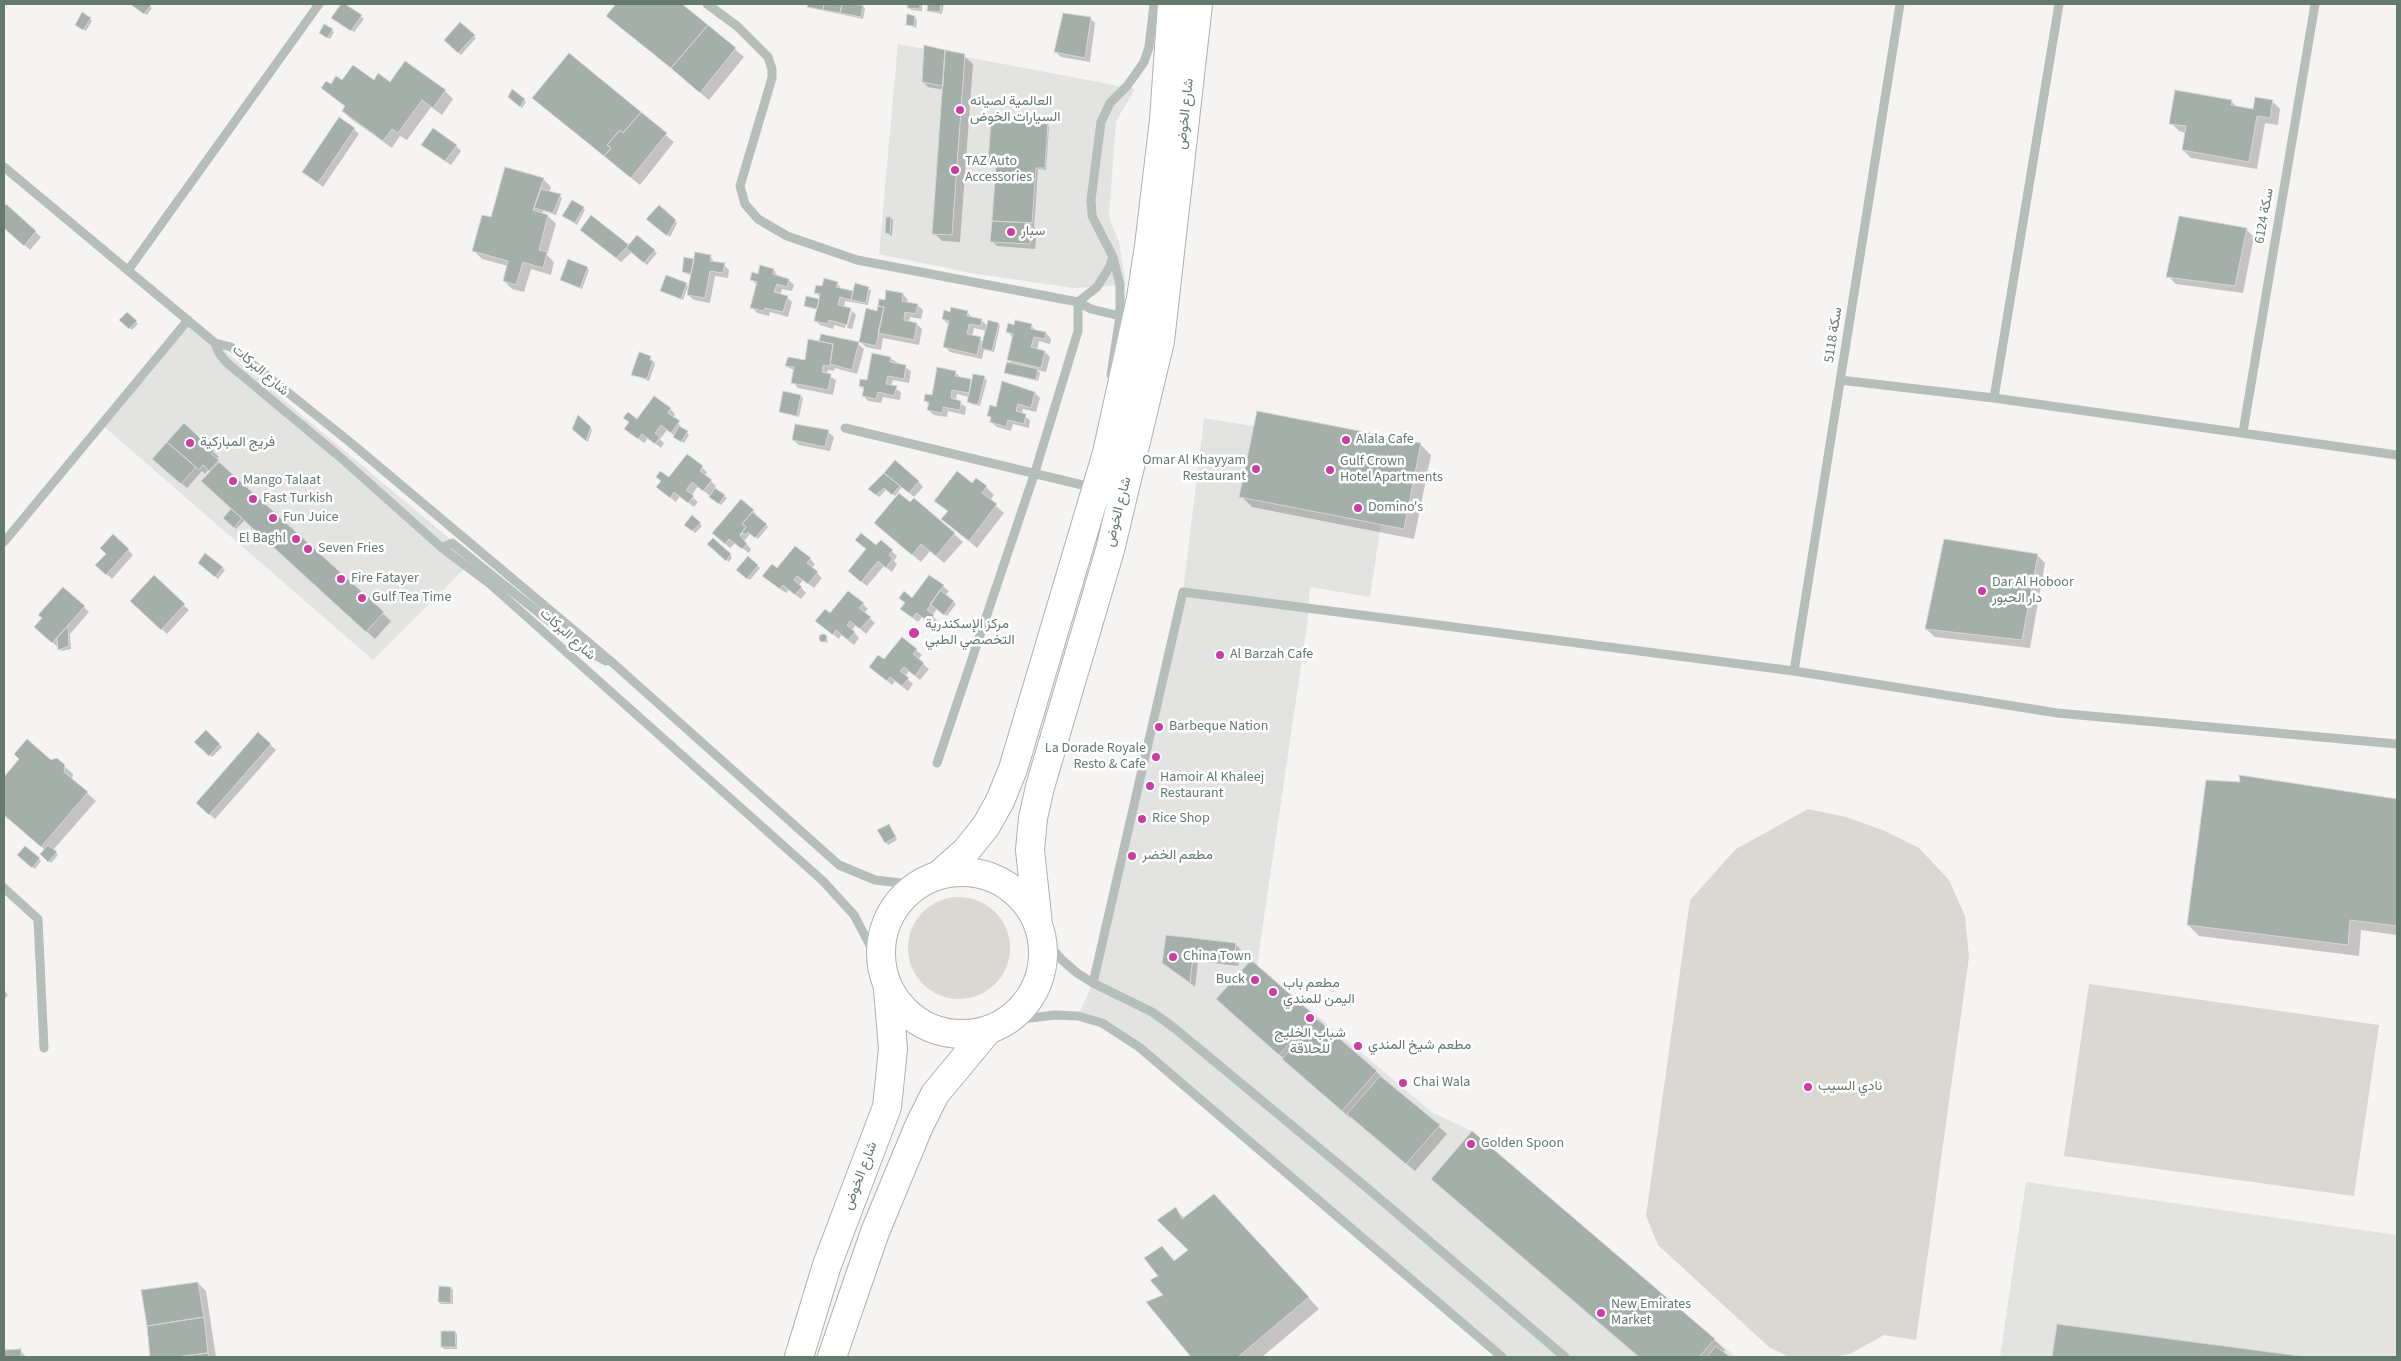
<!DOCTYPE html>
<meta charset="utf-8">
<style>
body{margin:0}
#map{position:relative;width:2401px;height:1361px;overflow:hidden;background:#f6f3f3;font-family:"Source Sans 3",sans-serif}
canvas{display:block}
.frame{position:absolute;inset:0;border:5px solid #657a6f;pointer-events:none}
</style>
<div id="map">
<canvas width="2401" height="1361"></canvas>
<div class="frame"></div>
</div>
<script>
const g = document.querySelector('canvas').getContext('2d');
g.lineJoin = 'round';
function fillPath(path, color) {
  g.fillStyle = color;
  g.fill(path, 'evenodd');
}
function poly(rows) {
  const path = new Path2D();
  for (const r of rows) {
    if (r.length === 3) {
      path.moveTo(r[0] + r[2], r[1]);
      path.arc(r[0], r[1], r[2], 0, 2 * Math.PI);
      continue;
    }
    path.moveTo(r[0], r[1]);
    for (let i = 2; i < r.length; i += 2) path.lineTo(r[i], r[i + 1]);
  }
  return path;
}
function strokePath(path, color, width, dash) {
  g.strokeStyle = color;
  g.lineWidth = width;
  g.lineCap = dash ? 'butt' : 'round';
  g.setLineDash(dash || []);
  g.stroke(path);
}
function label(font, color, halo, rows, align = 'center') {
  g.font = font + ' "Source Sans 3",Vazirmatn,sans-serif';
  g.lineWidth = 5;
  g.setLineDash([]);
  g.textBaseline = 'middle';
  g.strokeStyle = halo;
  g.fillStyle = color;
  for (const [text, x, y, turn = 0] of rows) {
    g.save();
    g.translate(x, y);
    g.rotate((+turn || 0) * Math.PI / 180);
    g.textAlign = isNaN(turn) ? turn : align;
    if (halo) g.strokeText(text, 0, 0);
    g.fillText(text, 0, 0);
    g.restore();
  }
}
fillPath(poly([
 [898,44,1135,89,1116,121,1109,217,1119,242,1126,285,1073,288,971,273,879,254],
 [188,320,474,559,373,660,101,424],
 [1204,418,1392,449,1370,597,1310,587,1307,625,1257,965,1433,1113,1472,1131,1736,1357,1502,1357,1223,1118,1102,1023,1078,1016,1093,983,1183,592],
 [2026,1182,2397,1235,2397,1357,2000,1357]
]), '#e3e3e2');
fillPath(poly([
 [1808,809,1846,817,1885,831,1919,848,1949,880,1965,916,1969,957,1916,1340,1884,1335,1850,1354,1831,1357,1790,1357,1770,1348,1658,1245,1646,1216,1690,900,1736,849],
 [959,948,51],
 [2089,984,2379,1025,2354,1196,2064,1156]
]), '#dad8d3');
fillPath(poly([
 [132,4,146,4,152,8,147,15],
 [343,4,364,19,354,32,333,17],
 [618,4,680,4,744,57,709,100,608,16],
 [809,4,850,4,863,6,865,9,863,19,811,8],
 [909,4,922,4,922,11,911,10],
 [929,4,944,4,942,14,931,12,928,10],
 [914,17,917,20,916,28,907,24],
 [1090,18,1095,23,1090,62,1061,57,1056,52],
 [90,19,92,21,86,31,79,27],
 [460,24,476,38,461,55,445,40],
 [332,30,334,32,330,39,323,35],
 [569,55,674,142,640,185,542,106],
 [964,56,973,64,960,242,942,241,934,233,944,90,928,87,923,82],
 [342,82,390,83,445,91,453,99,442,115,431,107,407,140,400,136,392,148,351,119,343,111,346,107,322,88],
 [513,91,526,102,522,108,509,96],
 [2231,101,2238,108,2254,111,2272,101,2280,109,2278,125,2265,123,2257,169,2191,158,2183,150,2186,133,2179,131,2171,123],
 [1047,125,1049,127,1046,170,1038,169,1034,227,1037,230,1035,249,997,246,992,241,997,167,989,164],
 [354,129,359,134,323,187,304,172],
 [422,145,456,146,461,151,451,165],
 [543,179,551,187,549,192,562,198,556,215,543,211,542,214,548,216,556,224,547,255,554,262,551,275,531,269,524,292,512,289,504,281,508,266,482,259,474,251,492,219],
 [6,206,41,237,30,250,4,227,4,209],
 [659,207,677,223,670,237,648,218],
 [583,208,585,210,577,225,564,216],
 [891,218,893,220,892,236,886,233],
 [2246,229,2254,237,2243,293,2176,284,2168,276],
 [586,235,629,246,637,237,657,253,647,265,632,252,621,262],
 [710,256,715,263,724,265,729,270,728,278,715,276,710,303,694,300,688,295,692,276,683,272,695,260],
 [587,268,589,270,582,289,561,280],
 [774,270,778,277,789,280,794,285,792,291,782,289,780,295,787,297,792,302,788,317,770,312,769,316,757,313,752,307,757,285,752,280],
 [837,283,842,290,854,294,856,285,871,290,868,305,845,301,844,308,851,310,856,315,852,329,847,328,852,311,849,311,845,328,834,325,833,329,820,325,815,320,818,310,805,306,821,298,815,292],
 [686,284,688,286,683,300,661,290],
 [903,294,908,300,907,303,917,305,923,310,921,319,910,317,909,322,917,324,922,329,919,345,883,338,881,350,866,347,860,342,878,312,886,301],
 [967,312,972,318,981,320,988,326,998,324,1000,326,994,352,984,350,982,359,950,352,945,347,949,325,943,319,951,313],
 [974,328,987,331,984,342,972,337],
 [127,313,138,324,132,330,121,320],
 [1031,325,1036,331,1046,333,1051,339,1050,344,1039,341,1037,350,1045,352,1050,357,1046,372,1037,370,1040,373,1038,381,1005,372,1013,365,1009,360,1013,338,1008,332,1015,326],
 [822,336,858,344,864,349,857,374,835,368,834,371,828,370,827,374,836,380,833,395,798,388,793,382,795,371,786,366,806,361,820,343],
 [890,358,911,371,909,383,893,380,891,386,901,392,900,400,883,397,881,403,868,401,863,395,864,390,860,386,868,382],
 [652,359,655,364,649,381,633,374,650,366],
 [955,372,960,377,972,382,974,375,987,380,980,406,971,404,968,401,969,397,957,394,956,401,966,407,965,415,948,411,947,417,934,415,928,410,929,405,925,400,933,396],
 [1003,382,1021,387,1035,393,1040,398,1036,412,1023,409,1022,414,1030,420,1029,428,1013,424,1011,431,997,427,991,422,992,419,989,415,997,408],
 [801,396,803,398,799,417,780,412],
 [670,409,675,414,673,418,689,435,684,443,667,430,660,439,664,443,661,448,648,438,644,443,626,429,630,423,625,418,637,421],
 [578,417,592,430,588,442,573,429],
 [184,425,219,457,216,459,222,466,391,621,375,639,245,520,236,529,224,518,233,509,209,469,205,474,202,471,187,488,159,464],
 [828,432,834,437,830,451,799,445,793,440],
 [1420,444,1431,455,1414,539,1252,507,1241,496],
 [687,456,707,472,705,476,716,486,714,488,727,498,721,505,698,486,691,496,698,502,694,507,680,496,676,502,663,492,669,479],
 [885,474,918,481,923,487,914,497,902,487,895,496,887,489,879,497,870,489],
 [972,484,986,487,994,495,990,501,1004,513,977,548,943,519,948,512,936,501],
 [914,499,963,542,944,563,930,551,921,562,884,531],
 [753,511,768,527,758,539,751,533,744,541,751,549,749,553,735,543,730,548,719,538],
 [748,523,750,525,736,541,734,539],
 [692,517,702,526,695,533,686,525],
 [113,535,133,555,112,579,97,565,108,554],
 [713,539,732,557,729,562,709,544],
 [881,542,897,556,894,561,897,564,892,572,884,566,867,586,854,576],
 [205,555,225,570,218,579,202,565],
 [2037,555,2045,563,2030,648,1935,637,1926,629],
 [748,558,760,568,750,580,738,570],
 [810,559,815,564,812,568,822,578,814,588,803,580,799,585,806,593,801,599,789,590,786,593,769,581,777,570],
 [930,576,949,591,945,596,956,604,947,616,937,609,932,616,938,621,935,626,922,617,918,622,907,614,906,603,913,599],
 [154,577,189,610,167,634,132,601],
 [863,604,868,609,864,613,875,623,866,634,856,625,852,630,859,638,854,645,841,635,839,639,822,626,830,615],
 [84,607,89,612,70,634,71,649,62,651,41,632],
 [824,635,828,642,827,643,821,637],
 [902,639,922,655,918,660,929,669,920,680,909,671,905,677,913,684,908,691,895,681,892,685,876,672],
 [206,732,222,747,212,757,196,742],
 [258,734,276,750,215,819,203,808],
 [21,759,51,761,64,766,73,774,72,780,96,801,53,850,58,855,51,863,42,854,45,850,4,814,4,779],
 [2241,776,2397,800,2397,935,2361,930,2359,956,2199,936,2188,925,2241,784],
 [891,828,897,840,888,845,886,842],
 [25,848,41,861,35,869,19,855],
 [1235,944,1241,950,1238,966,1198,961,1195,987,1164,962],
 [1251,962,1447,1134,1415,1171,1352,1117,1350,1118,1226,1007],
 [4,990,8,995,4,999],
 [1443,1189,1714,1340,1725,1350,1723,1353,1728,1357,1639,1357],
 [1224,1207,1319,1309,1262,1357,1192,1357,1148,1302,1165,1295,1160,1276,1162,1247,1176,1262,1189,1251,1176,1209,1185,1219],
 [198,1283,206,1291,216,1357,152,1357,142,1292],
 [451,1288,453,1290,453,1304,441,1304,439,1302],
 [2058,1325,2298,1357,2053,1357],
 [455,1332,457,1334,457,1349,444,1349,442,1347],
 [20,1350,26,1357,4,1357,4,1351]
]), '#0003');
const building = poly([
 [130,4,148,4,151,5,144,14,130,4],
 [341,4,345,4,362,15,351,31,331,18,341,4],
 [616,4,682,4,708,25,671,68,606,16,616,4],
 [808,4,824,4,823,10,807,7,808,4],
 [824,4,842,4,840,13,823,10,824,4],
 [842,4,863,5,861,17,840,13,842,4],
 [908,4,920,4,920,9,907,8,908,4],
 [928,4,941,4,940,12,927,11,928,4],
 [82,12,91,18,83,30,75,25,82,12],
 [1063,13,1091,17,1085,58,1054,52,1063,13],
 [907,14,915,16,914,26,906,25,907,14],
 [460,22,475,35,458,53,444,40,460,22],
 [324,24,333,29,327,38,319,33,324,24],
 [708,25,736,48,700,93,671,68,708,25],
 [924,45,945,50,943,86,922,82,924,45],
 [945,50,965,54,952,235,932,234,945,50],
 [569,53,641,112,623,133,620,130,607,145,611,148,604,156,532,98,569,53],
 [405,61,446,90,433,108,422,100,398,133,392,129,383,141,342,111,345,106,321,88,326,81,331,84,336,76,342,80,353,65,374,80,378,73,390,82,405,61],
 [512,89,525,99,520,107,508,97,512,89],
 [2175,90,2232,100,2231,105,2253,109,2255,97,2273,100,2270,118,2257,116,2249,162,2182,150,2186,126,2169,124,2175,90],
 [641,112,667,133,631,178,604,156,611,148,607,145,620,130,623,133,641,112],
 [339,117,355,128,318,183,302,172,339,117],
 [991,120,1048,124,1045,168,1036,168,1032,223,992,221,996,165,988,164,991,120],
 [433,128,457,145,445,161,421,145,433,128],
 [505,167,544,178,533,210,548,215,539,250,547,252,543,268,523,262,516,285,503,281,508,261,472,251,482,215,491,217,505,167],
 [541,189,561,194,553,213,534,208,541,189],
 [572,200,584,207,575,223,562,216,572,200],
 [6,204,36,231,24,246,4,228,4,207,6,204],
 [659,205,676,220,667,236,646,219,659,205],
 [591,215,629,245,616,258,580,230,591,215],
 [2179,216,2247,228,2235,286,2166,277,2179,216],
 [886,217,891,217,890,234,885,233,886,217],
 [992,221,1032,223,1030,244,990,242,992,221],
 [637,235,655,250,644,263,626,248,637,235],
 [695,252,711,255,710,261,725,263,723,273,710,271,705,298,687,295,695,252],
 [684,257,694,259,691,274,682,272,684,257],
 [568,259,588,267,580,288,560,280,568,259],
 [760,265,774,269,773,274,789,279,787,287,777,284,774,292,788,296,783,312,765,308,764,311,750,308,757,282,750,280,752,272,758,274,760,265],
 [666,275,687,283,681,299,660,291,666,275],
 [824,278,838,282,836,287,853,291,851,300,840,297,838,305,851,308,847,325,829,320,828,324,814,321,820,294,814,293,816,285,822,286,824,278],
 [855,283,869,287,866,303,851,300,855,283],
 [886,290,903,293,902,301,918,304,916,314,905,312,904,320,917,323,914,340,878,333,884,307,878,306,879,299,885,300,886,290],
 [806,296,819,299,817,309,804,306,806,296],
 [878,306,884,307,876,346,859,342,866,308,877,311,878,306],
 [951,307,968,311,967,316,982,319,981,326,969,324,967,334,981,337,977,355,943,347,949,321,942,319,944,310,950,312,951,307],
 [127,312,137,321,129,329,119,320,127,312],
 [988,320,999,323,992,351,981,348,988,320],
 [1015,320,1032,324,1031,329,1046,332,1045,339,1034,337,1031,347,1045,351,1041,368,1007,360,1013,334,1006,332,1008,323,1014,325,1015,320],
 [821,334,859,342,852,370,830,364,833,344,819,341,821,334],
 [808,339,833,344,830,366,823,365,822,372,831,374,828,390,791,383,794,367,785,366,788,357,805,360,808,339],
 [639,352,651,356,650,360,653,361,647,379,631,375,639,352],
 [872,353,891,357,890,362,906,365,904,379,888,376,886,384,897,386,894,396,878,392,876,399,862,396,864,387,859,386,860,379,867,380,872,353],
 [1007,362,1038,369,1036,380,1004,373,1007,362],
 [937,367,956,371,955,376,971,379,969,393,952,390,951,398,961,401,960,410,943,407,942,413,927,410,929,402,924,401,925,394,932,395,937,367],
 [973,374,985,376,978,405,967,402,973,374],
 [1002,381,1035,392,1031,408,1018,404,1016,411,1026,414,1024,424,1008,420,1006,427,990,422,991,417,987,416,990,405,996,407,1002,381],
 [783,391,801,395,797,416,779,412,783,391],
 [654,396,671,408,668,413,680,421,671,433,661,425,655,433,660,437,655,444,642,434,638,439,624,429,629,422,623,418,628,412,637,419,654,396],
 [1257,411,1421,443,1404,529,1239,497,1257,411],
 [578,415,591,427,586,441,572,429,578,415],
 [184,423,214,451,211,454,219,460,209,471,203,465,199,470,167,442,184,423],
 [795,424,829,430,825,447,792,440,795,424],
 [679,426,688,431,681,442,673,437,679,426],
 [167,442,196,467,181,484,152,459,167,442],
 [687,454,703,466,700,471,712,480,703,491,692,482,686,490,694,496,688,503,674,492,670,498,656,487,661,481,656,477,660,471,669,477,687,454],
 [895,460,919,481,909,493,884,473,895,460],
 [219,462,384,612,366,632,201,481,219,462],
 [957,471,972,483,976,478,987,486,982,493,997,504,969,541,941,519,948,511,934,501,957,471],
 [884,473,900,486,892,495,884,488,876,495,868,489,884,473],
 [715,488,725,495,719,504,709,497,715,488],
 [899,493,910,502,914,498,955,533,936,556,921,544,912,555,874,523,899,493],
 [741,499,754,510,742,524,746,527,740,535,747,544,742,549,729,539,725,544,712,533,741,499],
 [231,509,242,518,234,528,223,518,231,509],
 [752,512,767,524,755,538,748,532,746,535,742,532,746,527,742,524,752,512],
 [692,515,701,523,692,531,684,525,692,515],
 [861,533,876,545,881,540,893,550,889,555,893,558,886,568,878,561,861,582,848,571,866,549,855,540,861,533],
 [113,534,129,549,106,575,95,565,106,554,100,548,113,534],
 [713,538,731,554,726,561,707,544,713,538],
 [1944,539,2038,554,2022,640,1925,629,1944,539],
 [795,546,811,558,807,563,818,572,808,584,797,576,794,580,802,587,795,595,783,585,780,589,762,576,772,564,777,568,795,546],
 [205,553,223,567,215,577,198,563,205,553],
 [748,556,758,565,747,579,736,570,748,556],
 [154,575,185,604,161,630,130,601,154,575],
 [929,575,944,585,927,610,934,615,929,622,916,613,913,618,900,609,905,603,899,598,904,591,912,598,929,575],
 [63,587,85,606,52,643,34,627,42,618,38,615,63,587],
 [940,590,954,601,944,615,930,604,940,590],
 [848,591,864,603,859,608,871,617,860,629,850,621,847,625,855,632,848,640,836,630,833,635,815,621,825,609,830,613,848,591],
 [68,626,69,646,58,650,57,638,68,626],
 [823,638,4],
 [902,637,917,649,913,654,924,663,915,676,904,667,900,671,909,678,902,686,890,677,887,681,869,667,878,655,884,659,902,637],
 [206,730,220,744,209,756,194,742,206,730],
 [258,732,271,744,209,815,196,803,258,732],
 [27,739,51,760,57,758,65,765,64,772,88,792,41,847,4,815,4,777,19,759,14,754,27,739],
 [2239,775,2397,799,2397,926,2350,920,2348,945,2187,925,2206,780,2240,782,2239,775],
 [889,824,896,837,885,843,877,830,889,824],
 [48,845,57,852,48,862,40,854,48,845],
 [25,846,40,858,32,868,17,855,25,846],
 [1166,935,1236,943,1234,961,1193,956,1190,983,1162,963,1166,935],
 [1251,960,1314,1015,1279,1055,1216,999,1251,960],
 [1317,1019,1377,1071,1342,1111,1282,1059,1317,1019],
 [1380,1076,1440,1125,1406,1164,1347,1114,1380,1076],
 [1472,1131,1715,1339,1699,1357,1639,1357,1431,1179,1472,1131],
 [1214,1194,1309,1297,1238,1357,1191,1357,1146,1302,1163,1295,1150,1280,1158,1276,1144,1258,1162,1246,1174,1261,1188,1250,1157,1220,1176,1207,1182,1219,1214,1194],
 [198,1282,204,1317,147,1326,141,1290,198,1282],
 [439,1286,451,1287,451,1303,438,1302,439,1286],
 [204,1317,208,1353,176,1357,150,1357,147,1326,204,1317],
 [2057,1324,2307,1357,2052,1357,2057,1324],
 [441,1331,455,1331,456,1347,441,1347,441,1331],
 [1716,1346,1730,1357,1707,1357,1716,1346],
 [21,1349,21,1357,4,1357,4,1350,21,1349],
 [208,1353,209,1357,176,1357,208,1353]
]);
fillPath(building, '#a3afa8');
strokePath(building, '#d7d5d5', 1);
const major = poly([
 [962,953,81],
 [940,874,966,851,986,826,1000,801,1013,769,1107,453,1141,298,1149,246,1164,120,1172,4],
 [1038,925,1030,850,1033,818,1040,787,1110,550,1160,341,1198,4],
 [799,1357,827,1265,887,1107,893,1049,888,989],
 [832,1357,875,1232,919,1126,935,1094,988,1030]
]);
strokePath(major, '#abb3af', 30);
strokePath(poly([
 [707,4,737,26,768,57,772,69,772,78,740,186,745,204,758,219,787,236,857,260,1078,302,1091,309,1120,316],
 [4,167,215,343,219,353,226,362,340,457,442,548,490,584,823,881,854,915,881,966],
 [129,269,319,4],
 [1078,302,1097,287,1110,266,1113,257],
 [215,343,231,347,351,443,614,664,839,865,875,880,918,885],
 [1111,375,1120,316,1120,285,1113,257,1092,216,1091,200,1101,122,1110,103,1127,86,1144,62,1149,47,1154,4],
 [1840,380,1994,398,2397,455],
 [1994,398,2059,4],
 [845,428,1095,488],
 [2243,432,2315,4],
 [4,542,188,320],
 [442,548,452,543,585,650,606,661],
 [1794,671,1900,4],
 [937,763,1035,472,1078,331,1078,302],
 [4,888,38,919,44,1048],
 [1042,937,1062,960,1077,973,1093,983,1152,1012,1173,1027,1366,1187,1565,1357],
 [1093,983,1183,592,1794,671,2057,713,2397,744],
 [1006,1021,1055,1015,1078,1016,1102,1023,1139,1047,1502,1357]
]), '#b6beba', 9);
strokePath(major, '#fff', 28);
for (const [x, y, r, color] of [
 [960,110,5,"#cc3da2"],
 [955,170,5,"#cc3da2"],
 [1011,232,5,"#cc3da2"],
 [1346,440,5,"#cc3da2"],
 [190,443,5,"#cc3da2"],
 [1256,469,5,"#cc3da2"],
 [1330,470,5,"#cc3da2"],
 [233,481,5,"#cc3da2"],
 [253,499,5,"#cc3da2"],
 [1358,508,5,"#cc3da2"],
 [273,518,5,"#cc3da2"],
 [296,539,5,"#cc3da2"],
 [308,549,5,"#cc3da2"],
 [341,579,5,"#cc3da2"],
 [1982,591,5,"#cc3da2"],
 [362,598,5,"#cc3da2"],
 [914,633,6,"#cc3da2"],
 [1220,655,5,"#cc3da2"],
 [1159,727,5,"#cc3da2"],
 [1156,757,5,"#cc3da2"],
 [1150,786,5,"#cc3da2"],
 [1142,819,5,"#cc3da2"],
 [1132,856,5,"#cc3da2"],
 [1173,957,5,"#cc3da2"],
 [1255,980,5,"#cc3da2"],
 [1273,992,5,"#cc3da2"],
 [1310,1018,5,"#cc3da2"],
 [1358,1046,5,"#cc3da2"],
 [1403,1083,5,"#cc3da2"],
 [1808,1087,5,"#cc3da2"],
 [1471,1144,5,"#cc3da2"],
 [1601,1313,5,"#cc3da2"]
]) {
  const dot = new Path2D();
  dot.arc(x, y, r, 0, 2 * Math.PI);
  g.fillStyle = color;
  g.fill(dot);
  strokePath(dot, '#fff', 2);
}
label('14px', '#657a6f', '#fff', [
 ["العالمية لصيانه",970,102],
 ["السيارات الخوض",970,118],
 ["TAZ Auto",965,162],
 ["Accessories",965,178],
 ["سبار",1021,232],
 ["Alala Cafe",1356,440],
 ["فريج المباركية",200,443],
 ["Omar Al Khayyam",1246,461,"right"],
 ["Restaurant",1246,477,"right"],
 ["Gulf Crown",1340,462],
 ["Hotel Apartments",1340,478],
 ["Mango Talaat",243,481],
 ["Fast Turkish",263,499],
 ["Domino's",1368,508],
 ["Fun Juice",283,518],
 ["El Baghl",286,539,"right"],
 ["Seven Fries",318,549],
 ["Fire Fatayer",351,579],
 ["Dar Al Hoboor",1992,583],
 ["دار الحبور",1992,599],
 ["Gulf Tea Time",372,598],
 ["مركز الإسكندرية",925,625],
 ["التخصصي الطبي",925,641],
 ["Al Barzah Cafe",1230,655],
 ["Barbeque Nation",1169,727],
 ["La Dorade Royale",1146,749,"right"],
 ["Resto & Cafe",1146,765,"right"],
 ["Hamoir Al Khaleej",1160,778],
 ["Restaurant",1160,794],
 ["Rice Shop",1152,819],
 ["مطعم الخضر",1142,856],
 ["China Town",1183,957],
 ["Buck",1245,980,"right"],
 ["مطعم باب",1283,984],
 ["اليمن للمندي",1283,1000],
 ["شباب الخليج",1310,1034,"center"],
 ["للحلاقة",1310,1050,"center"],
 ["مطعم شيخ المندي",1368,1046],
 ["Chai Wala",1413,1083],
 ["نادي السيب",1818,1087],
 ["Golden Spoon",1481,1144],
 ["New Emirates",1611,1305],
 ["Market",1611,1321]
], 'left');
label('14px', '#657a6f', '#fff', [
 ["شارع الخوض",1186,114,-84],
 ["سكة 6124",2265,216,-80],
 ["سكة 5118",1834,335,-81],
 ["شارع البركات",260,371,41],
 ["شارع الخوض",1119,512,-76],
 ["شارع البركات",567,635,42],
 ["شارع الخوض",861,1176,-69]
]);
</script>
